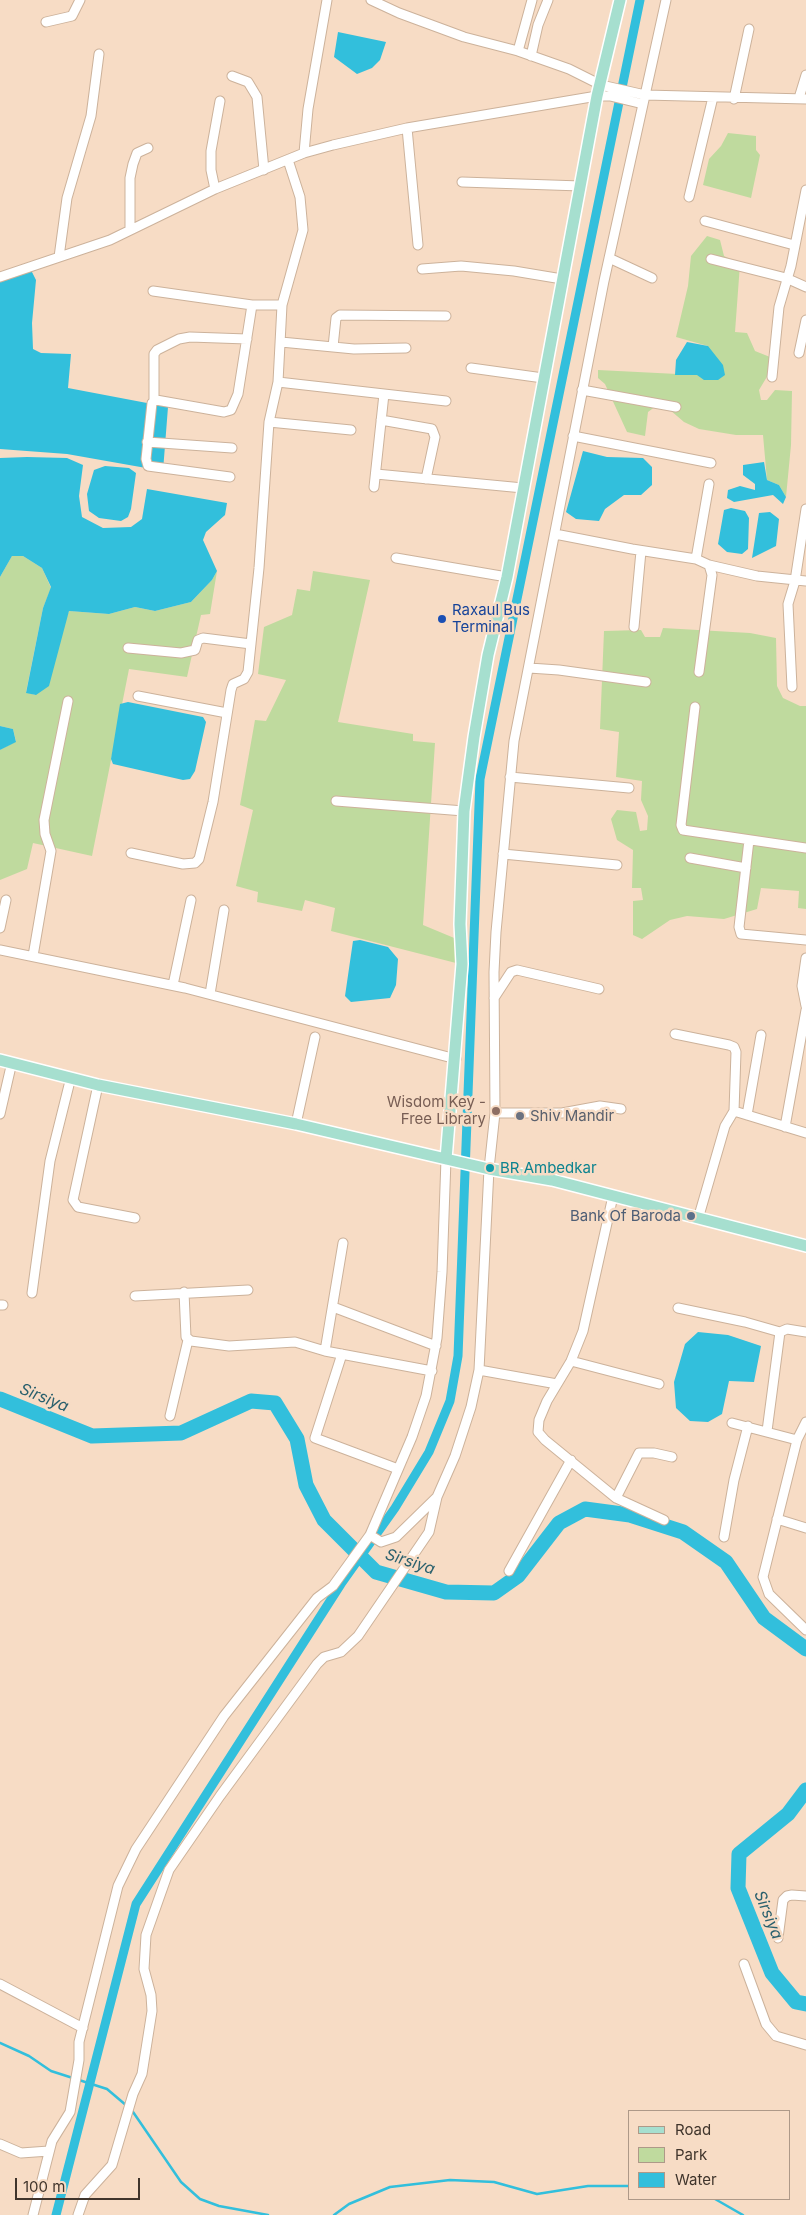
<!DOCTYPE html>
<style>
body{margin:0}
#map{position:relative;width:806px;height:2215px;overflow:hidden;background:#f7dcc5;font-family:Inter,sans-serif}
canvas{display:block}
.legend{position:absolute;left:628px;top:2110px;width:162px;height:90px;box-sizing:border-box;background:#f7dcc5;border:1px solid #ae9988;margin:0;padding:6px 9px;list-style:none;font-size:15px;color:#40352c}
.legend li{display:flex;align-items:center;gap:10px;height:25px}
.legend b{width:25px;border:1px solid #ae9988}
.scale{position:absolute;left:15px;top:2178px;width:125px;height:22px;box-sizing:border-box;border:2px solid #40352c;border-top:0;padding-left:6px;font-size:15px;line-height:18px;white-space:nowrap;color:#40352c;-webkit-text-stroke:4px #f7dcc5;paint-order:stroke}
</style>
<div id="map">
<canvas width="806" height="2215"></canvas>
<ul class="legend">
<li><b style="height:6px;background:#a6dfcf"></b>Road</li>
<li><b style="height:14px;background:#bfda9e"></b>Park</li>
<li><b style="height:14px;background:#32bfdc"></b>Water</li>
</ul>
<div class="scale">100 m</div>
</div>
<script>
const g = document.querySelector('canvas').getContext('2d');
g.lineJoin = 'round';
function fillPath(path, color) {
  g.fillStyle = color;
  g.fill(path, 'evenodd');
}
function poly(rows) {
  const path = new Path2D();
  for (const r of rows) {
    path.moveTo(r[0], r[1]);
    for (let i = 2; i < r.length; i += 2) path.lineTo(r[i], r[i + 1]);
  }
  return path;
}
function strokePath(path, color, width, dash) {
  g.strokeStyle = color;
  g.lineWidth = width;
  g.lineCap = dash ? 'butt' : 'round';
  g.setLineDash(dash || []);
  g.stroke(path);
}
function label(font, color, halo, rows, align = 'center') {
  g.font = font + ' Inter,sans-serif';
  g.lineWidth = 5;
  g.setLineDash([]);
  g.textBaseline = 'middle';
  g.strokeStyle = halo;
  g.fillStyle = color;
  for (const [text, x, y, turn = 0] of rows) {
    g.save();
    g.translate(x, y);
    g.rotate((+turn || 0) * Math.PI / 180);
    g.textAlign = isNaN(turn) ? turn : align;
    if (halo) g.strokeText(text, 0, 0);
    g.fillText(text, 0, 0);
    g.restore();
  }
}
fillPath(poly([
 [728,133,756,136,756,150,760,155,751,198,703,185,709,159,721,146],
 [707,236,720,240,724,256,740,264,735,332,747,333,755,351,770,357,768,375,759,390,761,400,767,400,775,390,792,391,791,445,786,497,779,485,767,480,763,435,736,435,699,429,684,422,670,410,656,406,648,412,645,436,627,432,605,384,598,378,598,370,697,375,708,346,676,337,688,286,691,256],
 [12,556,23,556,42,568,51,588,43,608,26,692,35,695,69,611,109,614,135,607,155,611,191,602,212,580,217,571,210,614,201,615,187,677,129,669,92,856,33,843,27,869,0,880,0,750,16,741,13,729,0,726,0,577],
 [313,571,370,580,338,722,413,734,413,741,435,743,423,925,459,940,456,963,331,931,335,908,305,900,302,911,257,902,258,892,236,886,253,810,240,805,255,720,266,721,286,680,258,674,264,627,292,615,297,589,310,591],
 [663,628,750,633,776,638,777,686,783,698,800,706,806,706,806,909,798,908,799,891,761,888,757,909,724,919,687,916,670,920,642,939,633,935,633,901,643,900,641,888,632,888,633,850,617,840,611,819,617,810,636,812,640,831,647,830,648,816,641,800,642,781,616,777,619,732,600,729,604,631,641,630,645,637,660,637]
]), '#bfda9e');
fillPath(poly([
 [338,32,386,42,380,60,372,68,357,74,334,57],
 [30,268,36,280,32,323,33,349,41,353,71,354,68,388,168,407,163,471,67,454,0,449,0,276],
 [687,342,708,346,723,365,725,375,718,380,704,380,697,375,675,375,676,360],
 [583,451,607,457,643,458,652,467,652,485,641,495,624,495,605,509,599,521,576,519,566,512],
 [27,457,67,458,83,465,79,496,82,517,103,528,131,527,142,519,147,489,227,503,225,515,206,532,203,540,217,571,212,580,191,602,155,611,135,607,109,614,69,611,49,686,36,695,26,693,43,608,51,587,42,568,23,556,12,556,0,577,0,458],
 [764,462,767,480,779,485,786,497,783,504,773,495,734,502,727,498,728,490,740,486,755,490,755,484,743,475,743,465],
 [105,466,129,468,136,473,131,509,128,517,121,521,99,518,89,511,87,494,94,470],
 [731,508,745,511,749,518,748,549,742,554,727,552,718,544,724,510],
 [770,512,779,519,776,546,752,558,759,513],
 [128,702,203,717,206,722,195,771,190,779,183,780,113,764,111,759,120,704],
 [0,726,13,729,16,742,0,750],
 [360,940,388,947,398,959,396,985,390,998,351,1002,345,996,353,941],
 [698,1332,728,1335,761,1346,754,1382,729,1381,722,1414,708,1422,690,1421,676,1408,674,1382,685,1344]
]), '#32bfdc');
strokePath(poly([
 [0,2043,29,2056,51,2071,107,2089,127,2106],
 [131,2109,181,2182,200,2199,219,2206,268,2215],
 [715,2199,743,2215],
 [334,2215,349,2204,390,2187,450,2180,494,2182,537,2194,588,2186,630,2186]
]), '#32bfdc', 2.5);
strokePath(poly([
 [56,2215,136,1904,341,1584,395,1508,429,1452,450,1401,458,1356,480,779,640,0]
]), '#32bfdc', 9);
strokePath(poly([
 [0,1399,92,1436,181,1433,251,1401,275,1403,297,1439,306,1485,324,1520,376,1572,446,1592,494,1593,518,1576,559,1523,585,1509,630,1515,683,1532,726,1562,764,1618,806,1649],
 [806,1790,788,1814,739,1854,738,1888,772,1973,796,2002,806,2004]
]), '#32bfdc', 15);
const minor = poly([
 [371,0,399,13,464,37,518,51,569,69,601,85,645,95,806,99],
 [46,22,72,16,80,0],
 [518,51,532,0],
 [531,56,538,25,548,0],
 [232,76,248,82,257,97,264,170],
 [799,98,806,75],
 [734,99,749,29],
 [407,128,418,245],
 [304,153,308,109,327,0],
 [462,182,581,186],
 [215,189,211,170,211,151,220,101],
 [689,197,713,97],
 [705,221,794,245],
 [130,229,130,178,133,164,137,153,148,148],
 [59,257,67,198,91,116,99,54],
 [609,258,652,278],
 [711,259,786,278,806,287],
 [422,269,461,266,514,271,562,279],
 [0,277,110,240,215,189,304,153,333,145,407,128,597,96,610,96,643,104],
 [153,291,252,305,282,305],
 [281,342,354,349,406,348],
 [333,347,336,318,340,315,446,316],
 [799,353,806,320],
 [471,368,543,378],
 [772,377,779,307,791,266,806,190],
 [278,382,446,401],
 [582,390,676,407],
 [154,401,154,354,157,350,179,339,190,337,247,339],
 [381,420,432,429,435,437,426,479],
 [269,422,351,430],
 [573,436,711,463],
 [147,442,232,448],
 [376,474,523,488],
 [230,477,148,466,146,459,152,403,156,400,224,412,231,410,238,394,252,305],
 [374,487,384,394],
 [555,534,632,549,696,559,709,565,712,575,699,672],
 [396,558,507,577],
 [696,559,709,484],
 [709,565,757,576,806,581],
 [634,627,641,551],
 [128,648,181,653,195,650,198,640,203,638,251,644],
 [529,668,559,670,646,682],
 [792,687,788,604,795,581,806,509],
 [138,696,227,713],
 [695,707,681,825,683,830,806,848],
 [510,777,629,788],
 [336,801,464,811],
 [749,840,739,927,741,934,806,940],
 [131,853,183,864,195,863,199,859,213,802,231,690,233,684,244,679,248,672,259,568,269,422,278,382,282,305,303,230,300,197,288,160],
 [503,854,617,865],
 [690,858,746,868],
 [0,928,6,900],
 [0,950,185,988,456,1059],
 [33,956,51,851,45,834,44,820,68,701],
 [806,958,802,986,806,1006],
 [173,985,191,900],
 [210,994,224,910],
 [494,998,511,972,517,970,599,989],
 [675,1034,729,1045,734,1047,736,1052,734,1111,725,1126,698,1219],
 [98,1085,73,1200,78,1207,135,1218],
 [734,1111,806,1133],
 [495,1113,562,1113,600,1106,621,1109],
 [0,1114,12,1062],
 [747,1115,761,1035],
 [296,1124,315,1037],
 [785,1127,806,1010],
 [613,1196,583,1331,571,1361,547,1401,539,1420,538,1432,545,1440,616,1498,664,1520],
 [184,1292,186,1337,191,1341,229,1346,295,1342,325,1351,432,1371],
 [32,1293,50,1161,71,1077],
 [135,1296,248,1290],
 [0,1305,3,1305],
 [333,1307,436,1346],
 [678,1308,745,1322,780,1332],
 [325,1351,343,1243],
 [342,1354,315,1438,398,1469],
 [571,1361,659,1384],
 [479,1370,557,1384],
 [170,1416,188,1340],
 [806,1422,797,1440,763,1577,769,1594,806,1630],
 [732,1423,797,1440],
 [767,1431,780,1332,787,1329,806,1332],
 [616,1498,639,1453,654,1453,672,1457],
 [777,1519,806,1528],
 [370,1535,381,1542,396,1537,437,1497,455,1456,471,1407,479,1370,489,1169,495,1113,494,972,496,932,514,741,604,281,666,0],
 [724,1537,734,1480,748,1426],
 [509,1571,571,1460],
 [778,1938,783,1900,787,1896,792,1895,806,1896],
 [744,1964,766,2024,776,2036,806,2045],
 [0,1984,83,2028],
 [0,2144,21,2153,49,2151],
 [33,2215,52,2141,70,2112,79,2060,79,2042,118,1886,136,1849,224,1716,317,1598,333,1586,370,1535,412,1437,426,1396,437,1338,442,1272,446,1159],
 [78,2215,85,2195,112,2165,133,2094,142,2074,152,2011,151,1995,144,1969,146,1935,169,1870,220,1796,317,1664,324,1657,341,1652,358,1636,429,1532,437,1497]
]);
const major = poly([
 [0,1060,98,1085,296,1124,489,1169,552,1180,806,1246],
 [446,1159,462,964,460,924,464,811,474,737,488,655,507,577,597,96,620,0]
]);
strokePath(minor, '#ccb29b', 11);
strokePath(major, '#fff', 14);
strokePath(minor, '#fff', 9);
strokePath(major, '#a6dfcf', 11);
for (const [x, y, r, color] of [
 [442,619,5,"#1a4fb4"],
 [496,1111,5,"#8d6e63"],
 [520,1116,5,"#6b7280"],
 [490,1168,5,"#0f9aa8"],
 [691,1216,5,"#5c6f8a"]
]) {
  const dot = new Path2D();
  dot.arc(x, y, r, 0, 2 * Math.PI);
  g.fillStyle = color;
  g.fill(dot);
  strokePath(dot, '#f7dcc5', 2);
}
label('15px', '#164399', '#f7dcc5', [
 ["Raxaul Bus",452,610],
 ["Terminal",452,627]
], 'left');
label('15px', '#785e54', '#f7dcc5', [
 ["Wisdom Key -",486,1102],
 ["Free Library",486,1119]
], 'right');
label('15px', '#5b616d', '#f7dcc5', [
 ["Shiv Mandir",530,1116]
], 'left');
label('15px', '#0d838f', '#f7dcc5', [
 ["BR Ambedkar",500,1168]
], 'left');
label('15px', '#4e5e75', '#f7dcc5', [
 ["Bank Of Baroda",681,1216]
], 'right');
label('italic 16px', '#2a606d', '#f7dcc5', [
 ["Sirsiya",44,1398,22],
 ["Sirsiya",410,1562,18],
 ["Sirsiya",768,1915,68]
]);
</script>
